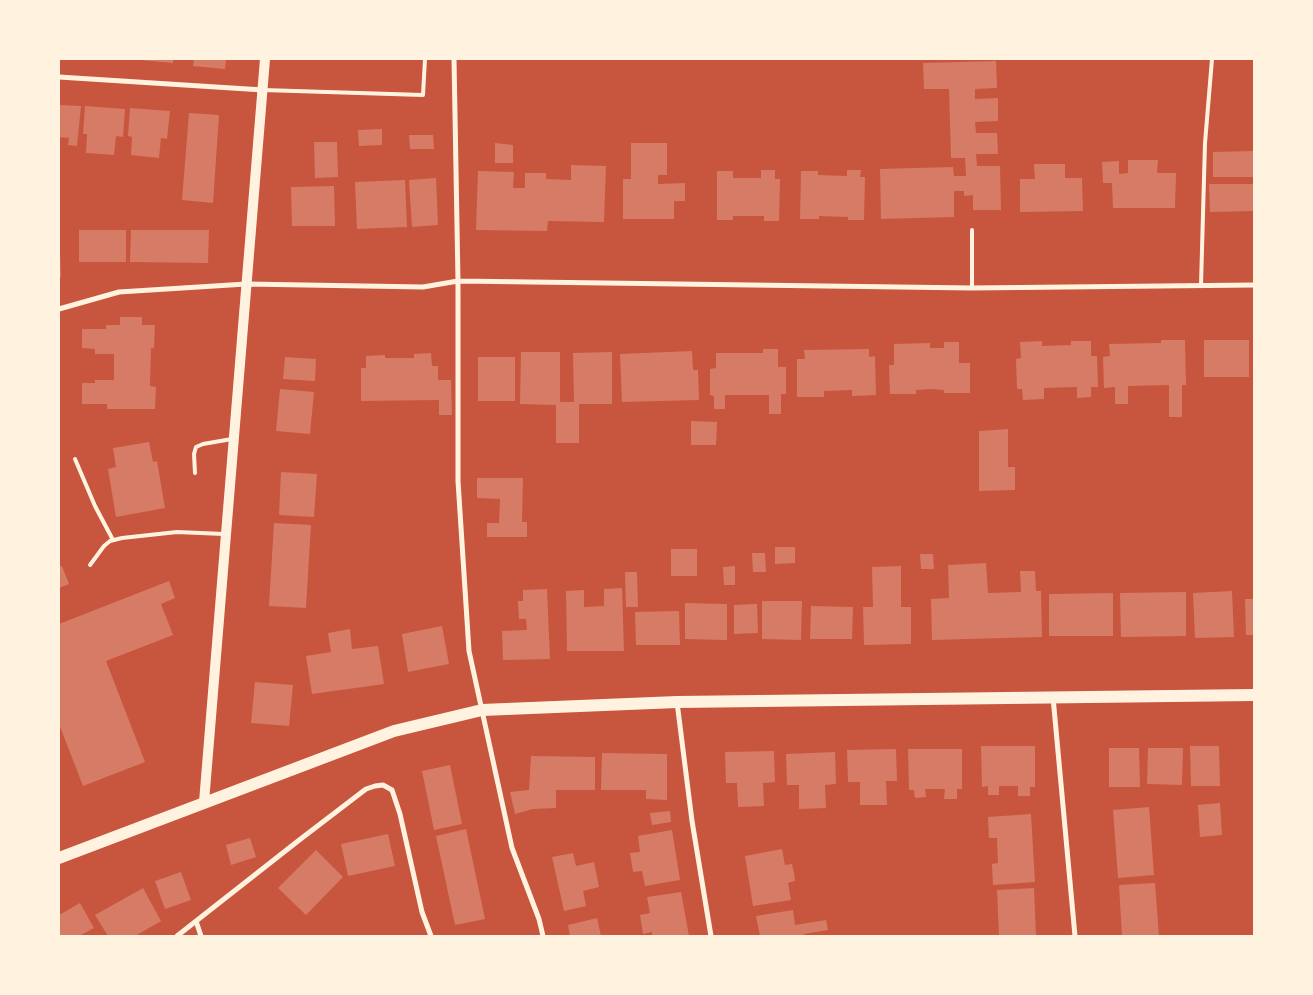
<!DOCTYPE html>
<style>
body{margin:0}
#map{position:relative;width:1313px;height:995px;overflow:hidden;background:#c8553d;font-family:"Exo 2",sans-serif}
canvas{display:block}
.frame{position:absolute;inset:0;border:60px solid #fff3e0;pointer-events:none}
</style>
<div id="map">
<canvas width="1313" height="995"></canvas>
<div class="frame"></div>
</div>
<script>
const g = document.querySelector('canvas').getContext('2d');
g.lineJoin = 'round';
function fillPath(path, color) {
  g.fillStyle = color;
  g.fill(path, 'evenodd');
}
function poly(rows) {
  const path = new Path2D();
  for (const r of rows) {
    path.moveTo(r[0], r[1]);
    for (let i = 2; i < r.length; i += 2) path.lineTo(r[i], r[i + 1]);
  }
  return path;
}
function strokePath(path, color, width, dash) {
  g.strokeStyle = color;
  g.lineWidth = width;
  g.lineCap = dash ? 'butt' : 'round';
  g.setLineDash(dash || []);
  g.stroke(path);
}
fillPath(poly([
 [140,59,173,59,173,63,140,60],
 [194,59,226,59,225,69,193,66],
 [996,61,997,88,975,89,975,99,998,98,998,121,975,122,976,133,997,133,998,154,976,154,977,166,1000,166,1001,210,973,210,973,195,964,196,964,191,954,191,954,217,881,219,880,169,953,167,954,176,966,176,965,158,951,158,949,89,924,89,923,63],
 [59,105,81,106,77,146,68,145,69,138,59,137],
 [85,106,125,109,123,137,116,136,114,155,86,153,87,134,83,134],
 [130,108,170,111,167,139,161,138,159,158,131,155,132,137,128,136],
 [189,113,219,115,213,203,182,200],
 [382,129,382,145,359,146,358,130],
 [409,135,433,135,434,149,410,149],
 [314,142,337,142,338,177,315,178],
 [495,143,513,145,513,163,495,163],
 [631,143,667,143,667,175,658,175,658,184,685,183,685,201,674,201,674,219,623,219,623,179,631,179],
 [1254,151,1254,177,1213,177,1213,152],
 [1128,160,1158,160,1157,173,1176,173,1175,208,1113,208,1112,183,1103,183,1102,162,1119,161,1119,174,1128,173],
 [1034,164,1065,164,1065,178,1082,178,1083,211,1020,212,1020,179,1035,179],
 [571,165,606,166,604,222,548,221,547,231,476,230,478,171,514,172,513,188,525,188,525,173,546,173,546,179,571,180],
 [761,170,775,170,775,179,780,179,779,221,764,221,764,216,733,216,733,220,717,220,717,171,733,171,733,178,761,178],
 [847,170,861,170,860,177,865,177,864,220,848,220,848,217,819,216,819,219,800,219,801,171,818,171,818,175,847,176],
 [436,178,438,225,412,227,409,180],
 [405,180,407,227,357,229,355,182],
 [1209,184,1254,184,1254,211,1210,212],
 [334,186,335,226,292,226,291,187],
 [79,230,126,230,126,262,79,262],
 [131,230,209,230,208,263,130,262],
 [59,254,60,254,61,277,59,277],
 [120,317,142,317,142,325,155,325,154,348,151,348,150,386,156,387,155,409,107,409,107,404,82,404,82,383,95,383,95,380,114,380,114,354,95,354,95,349,82,348,82,329,106,329,106,325,120,325],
 [1161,340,1185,340,1186,385,1182,385,1182,417,1169,417,1169,385,1128,386,1128,404,1115,404,1115,387,1104,388,1103,357,1110,356,1109,344,1161,343],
 [1204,340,1249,340,1249,377,1204,377],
 [1042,341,1042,346,1071,345,1071,341,1091,341,1091,356,1097,356,1098,387,1091,387,1091,397,1077,398,1077,387,1044,388,1044,399,1023,400,1022,389,1017,389,1016,359,1021,358,1020,342],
 [944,342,959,342,959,363,970,363,970,393,944,393,944,390,931,389,916,390,916,394,890,394,889,365,894,365,894,344,930,343,930,348,944,348],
 [763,349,778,349,778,367,786,367,786,394,781,394,781,414,769,414,769,395,725,395,725,409,714,409,714,396,710,395,710,369,716,368,716,353,763,353],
 [869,349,869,357,875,356,876,395,852,396,852,390,824,391,824,397,797,397,797,359,805,359,804,350],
 [692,351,693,370,698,370,699,400,622,402,620,354],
 [521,352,560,352,560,402,574,402,573,353,612,352,612,404,579,404,579,443,556,443,556,405,520,404],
 [431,353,432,366,438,366,438,380,451,380,452,415,439,415,439,400,361,401,361,368,366,368,366,356,385,355,385,358,414,358,414,354],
 [285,357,316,359,315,381,283,379],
 [478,357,515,357,515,401,478,401],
 [280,389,314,392,310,434,276,431],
 [691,421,717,422,716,445,691,445],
 [1008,429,1008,467,1015,467,1015,490,979,491,979,431],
 [149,442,153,462,157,461,165,508,116,517,108,469,116,467,113,448],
 [281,472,317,474,314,517,279,515],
 [477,478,523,478,522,522,527,522,527,537,487,537,487,523,499,523,500,499,477,498],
 [274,523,311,525,306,608,269,606],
 [775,547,795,547,795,563,775,564],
 [671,549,697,549,697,576,671,576],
 [752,553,765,553,766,572,753,572],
 [920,554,933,554,934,569,921,569],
 [986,563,988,593,1021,592,1020,571,1035,571,1036,591,1041,591,1042,637,932,640,931,599,949,598,948,565],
 [62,566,69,584,59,588,59,567],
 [735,566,735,585,724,585,723,567],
 [901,566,901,607,911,607,911,644,864,645,863,607,873,607,872,567],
 [625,572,637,572,638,607,626,607],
 [169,581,175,598,161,604,173,635,106,661,145,762,83,786,59,724,59,624],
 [622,588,624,651,567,651,566,591,584,590,584,607,604,606,604,589],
 [547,589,550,659,503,660,502,631,527,630,526,619,519,619,518,601,523,601,523,590],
 [1232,591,1234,637,1195,638,1193,593],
 [1186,592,1186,636,1121,637,1120,593],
 [1113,593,1113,636,1049,636,1049,594],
 [1245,599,1254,599,1254,635,1246,635],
 [762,601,802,601,801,640,762,639],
 [685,603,727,604,727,640,685,639],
 [757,604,758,633,734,634,734,605],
 [811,606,853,607,852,639,810,639],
 [679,611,680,645,636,645,635,612],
 [442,626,449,664,408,672,402,634],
 [350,629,352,649,378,646,384,684,312,694,306,656,331,652,328,633],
 [255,682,293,685,289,726,251,723],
 [981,746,1035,746,1035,787,1030,787,1030,796,1018,796,1018,786,999,786,999,795,988,795,988,786,982,787],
 [1190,746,1219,746,1220,786,1191,786],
 [1109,748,1139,748,1140,787,1109,787],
 [1148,748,1183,748,1182,785,1147,784],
 [896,749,897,781,886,781,887,805,860,805,860,782,848,782,847,750],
 [908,749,962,749,962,789,957,789,957,799,944,799,945,789,925,789,926,797,915,798,914,790,909,790],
 [774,751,775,782,763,783,764,806,738,807,737,783,726,783,725,752],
 [835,752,836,784,825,785,826,808,799,809,799,785,787,785,786,754],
 [602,753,667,754,667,800,646,799,646,790,601,790],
 [531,756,595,757,595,790,556,790,556,808,533,809,515,814,510,792,529,790],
 [450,765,462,824,434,830,422,771],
 [1220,803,1222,835,1200,837,1198,805],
 [1149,807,1154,875,1118,878,1113,810],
 [670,811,671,822,652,825,650,813],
 [1031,814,1035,882,993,885,992,864,998,863,997,838,989,838,988,817],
 [466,829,485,919,455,925,436,836],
 [672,830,680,880,645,886,642,871,633,872,630,853,640,852,638,836],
 [388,834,395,866,348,876,341,844],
 [250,838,256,857,231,865,226,845],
 [782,849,785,865,792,864,794,873,795,881,788,883,791,900,753,906,745,856],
 [316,850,343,877,306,915,278,888],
 [573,853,576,866,594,862,599,887,583,891,586,906,564,911,552,857],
 [181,872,191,900,165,909,155,881],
 [1155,883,1159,936,1122,936,1119,885],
 [143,888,161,921,135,936,108,936,95,915],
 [1034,888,1036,936,999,936,997,890],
 [681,892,689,936,652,936,652,932,643,934,640,915,650,913,647,897],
 [80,903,94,928,79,936,59,936,59,915],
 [793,910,795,925,826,920,828,930,804,934,805,936,760,936,756,916],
 [597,918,601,936,570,936,568,925]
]), '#d67c66');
strokePath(poly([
 [263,90,423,95,425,59],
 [972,230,972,288],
 [1201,285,1205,143,1212,59],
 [75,459,95,506,113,540],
 [195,473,194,454,196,447,203,444,232,439],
 [90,565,104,546,110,541,122,538,177,532,224,534]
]), '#fff3e0', 4);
strokePath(poly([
 [454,59,458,281,458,481,469,651,512,848,539,919,543,936],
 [59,77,263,90],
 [59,309,119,292,246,284,423,287,458,281,972,288,1254,285],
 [1053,697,1075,936],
 [677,702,692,821,711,936],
 [196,921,201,936],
 [177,936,298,841,366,789,375,786,383,785,392,790,400,814,422,912,431,936]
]), '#fff3e0', 5);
strokePath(poly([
 [204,802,265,59]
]), '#fff3e0', 10);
strokePath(poly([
 [59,858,394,731,482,710,677,702,1254,695]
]), '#fff3e0', 12);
</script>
